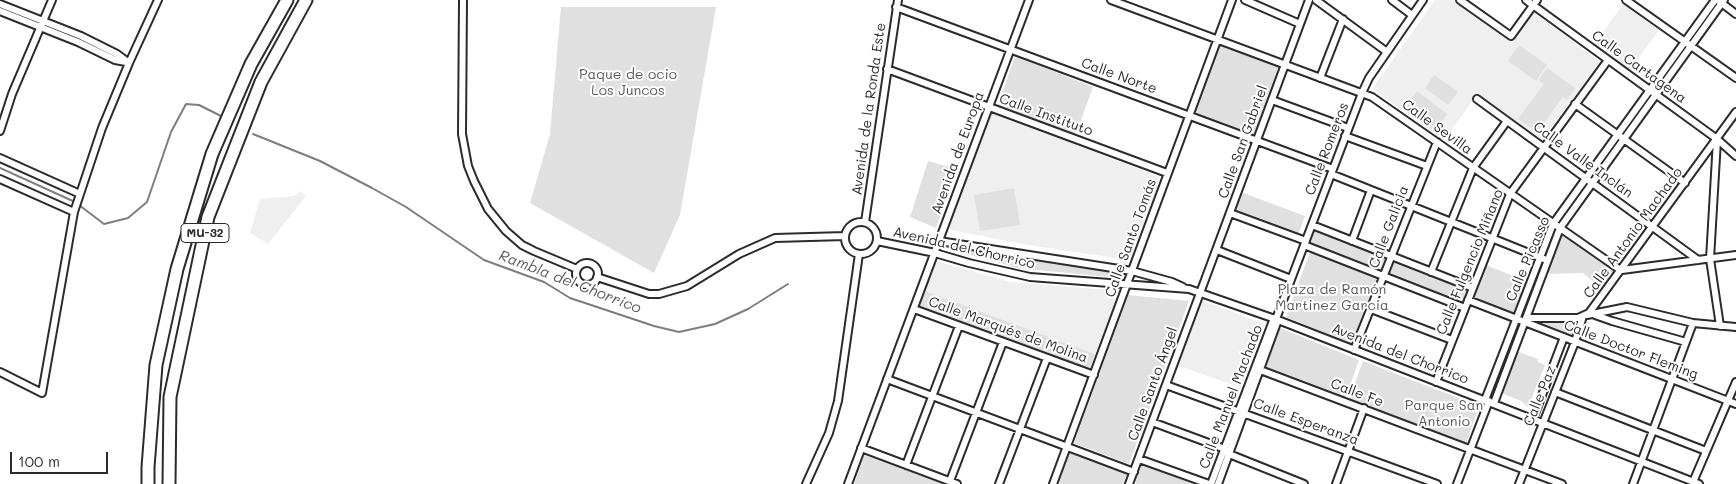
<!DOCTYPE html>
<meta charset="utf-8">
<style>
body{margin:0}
#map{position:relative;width:1736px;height:484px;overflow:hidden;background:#fff;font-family:Mali,sans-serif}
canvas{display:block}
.scale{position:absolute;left:10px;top:452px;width:98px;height:22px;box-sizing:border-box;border:2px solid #2b2b2b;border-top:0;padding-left:6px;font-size:15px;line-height:18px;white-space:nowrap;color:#2b2b2b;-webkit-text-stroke:4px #fff;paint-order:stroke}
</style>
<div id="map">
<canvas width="1736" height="484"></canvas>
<div class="scale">100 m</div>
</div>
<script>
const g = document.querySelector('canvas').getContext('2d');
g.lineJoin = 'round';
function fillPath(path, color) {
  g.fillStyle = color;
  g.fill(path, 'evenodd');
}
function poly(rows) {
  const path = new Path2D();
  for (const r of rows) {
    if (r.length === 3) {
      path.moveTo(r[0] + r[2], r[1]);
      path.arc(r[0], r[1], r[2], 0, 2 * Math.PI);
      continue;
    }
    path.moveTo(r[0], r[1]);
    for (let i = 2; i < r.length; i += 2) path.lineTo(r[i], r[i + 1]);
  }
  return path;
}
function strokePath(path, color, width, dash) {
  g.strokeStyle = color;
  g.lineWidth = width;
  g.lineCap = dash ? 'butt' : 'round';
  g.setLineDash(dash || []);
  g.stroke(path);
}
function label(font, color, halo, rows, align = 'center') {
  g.font = font + ' Mali,sans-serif';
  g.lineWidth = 4;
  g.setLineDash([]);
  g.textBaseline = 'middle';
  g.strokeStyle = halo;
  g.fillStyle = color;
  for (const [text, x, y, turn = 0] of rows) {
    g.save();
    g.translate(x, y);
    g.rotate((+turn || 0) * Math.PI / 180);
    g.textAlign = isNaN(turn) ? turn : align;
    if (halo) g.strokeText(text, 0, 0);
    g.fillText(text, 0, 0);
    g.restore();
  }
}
fillPath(poly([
 [1435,0,1452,0,1512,43,1534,12,1600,62,1541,141,1477,95,1444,140,1375,91,1373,88],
 [1623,4,1659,30,1629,71,1594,45],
 [996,114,1157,176,1158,188,1129,260,1028,245,951,230,949,227,989,115],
 [301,191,306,196,268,244,250,233,260,199,294,196],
 [936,261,1011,282,1098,289,1117,291,1118,295,1095,354,925,291],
 [1203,301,1262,323,1264,326,1241,388,1177,365,1200,302]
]), '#efefef');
fillPath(poly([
 [561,7,716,7,680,215,654,273,530,203,550,134],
 [1220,44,1279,67,1254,136,1195,114],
 [1519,45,1547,65,1536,81,1508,61],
 [1015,56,1093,87,1076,134,998,105],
 [1547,68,1575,88,1567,100,1563,97,1537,132,1518,119,1544,84,1539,80],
 [1434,75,1458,92,1448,105,1425,88],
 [1417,91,1447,114,1435,131,1405,109],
 [928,161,957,169,936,228,910,217],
 [1014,188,1020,225,980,231,974,195],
 [1241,192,1305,216,1298,235,1235,211],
 [1314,228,1387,258,1382,273,1308,244],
 [1563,235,1614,271,1614,275,1603,289,1583,273,1547,274,1559,237],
 [948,245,1119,271,1110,277,1017,268,949,249,946,246],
 [1310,252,1378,279,1352,344,1286,317],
 [1393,259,1468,289,1462,305,1386,275],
 [1486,265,1528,282,1515,315,1473,298],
 [925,291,1095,354,1089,371,918,308],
 [1128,295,1189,301,1129,464,1074,443],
 [1544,320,1577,321,1572,336,1541,326,1540,322],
 [1280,328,1359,360,1346,397,1266,367],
 [1516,351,1538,359,1538,362,1545,365,1528,407,1521,401,1501,393],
 [1363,361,1479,406,1466,444,1349,399],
 [1069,453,1127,474,1123,484,1058,484],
 [864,455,944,484,854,484],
 [1142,463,1198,484,1137,484,1135,483]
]), '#e0e0e0');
strokePath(poly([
 [253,134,320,161,372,188,406,207,484,260,544,282,570,298,654,326,679,332,715,324,748,309,788,284],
 [0,168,75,202],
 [79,205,104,224,128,218,147,202,171,132,186,104,199,105,221,116]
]), '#7e7e7e', 2);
const minor = poly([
 [463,0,462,134,468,166,474,181,488,209,506,231,522,245,534,251,577,269],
 [1111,0,1372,97,1619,269,1622,270,1736,255],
 [1245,0,1300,24],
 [1316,0,1387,52],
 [1392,0,1412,15],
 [1460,0,1511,36,1537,0],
 [1526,0,1717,139,1736,156],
 [1626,0,1736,78],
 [1719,1,1736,14],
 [0,4,81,36,117,54,129,63],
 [896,7,1333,169],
 [0,11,78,42,115,60,126,62],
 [887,69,1167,173],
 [1320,78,1343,19],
 [1477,99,1698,260],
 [1272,100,1348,128],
 [1575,104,1685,183],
 [0,131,12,94,52,0],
 [1345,136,1427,166],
 [1717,140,1710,259,1720,326],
 [0,158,80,194],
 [1331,174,1544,259],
 [0,179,74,212],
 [1230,213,1306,241],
 [861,238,16],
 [865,222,898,0],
 [1312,225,1473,288],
 [877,241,935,253,969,263,1030,277,1189,289,1278,320,1699,484],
 [939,241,1132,271,1172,282,1183,287],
 [1352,241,1371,190],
 [1304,245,1465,308],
 [1217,250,1291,279],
 [587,274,11],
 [1431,272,1473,168,1507,121],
 [597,277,649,294,659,294,687,286,739,254,775,238,845,236],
 [1468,300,1736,404],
 [914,309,1094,375],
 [1371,309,1452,340],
 [1587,315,1627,307,1693,323,1736,327],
 [1595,315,1612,321,1686,342],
 [1526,318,1578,318,1589,313,1736,112],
 [1276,319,1362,93,1369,78,1423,0],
 [1354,350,1437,142],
 [1255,368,1562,484],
 [0,372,42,393,74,212,102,128,129,63,158,0],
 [887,379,1134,472],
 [1436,382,1510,194,1608,60],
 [1166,385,1437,484],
 [1555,392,1706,451],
 [1485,400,1553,224,1715,0],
 [1494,403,1560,228,1724,0],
 [1533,419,1564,337],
 [1152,422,1225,449,1229,454,1304,484],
 [861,448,957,484],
 [1139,459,1209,484],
 [906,465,959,326],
 [950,481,1003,342],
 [1693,482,1736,382],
 [806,484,829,433,838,401,859,254],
 [848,484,1029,0],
 [999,484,1047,358],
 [1053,484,1232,0],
 [1129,484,1309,0],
 [1211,484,1274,318],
 [1218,484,1278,320],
 [1336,484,1364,408],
 [1457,484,1489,401],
 [1519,484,1575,342,1583,316],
 [1633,484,1693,323]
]);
const motorway = poly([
 [148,484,148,467,156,365,177,269,212,154,251,64,287,0],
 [169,484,170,397,208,217,261,82,306,0]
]);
strokePath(minor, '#2b2b2b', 10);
strokePath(motorway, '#2b2b2b', 15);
strokePath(minor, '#fff', 6);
strokePath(motorway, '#fff', 11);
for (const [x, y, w] of [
 [205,233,48]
]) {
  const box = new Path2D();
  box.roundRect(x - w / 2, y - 9.5, w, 19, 4);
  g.fillStyle = '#fff';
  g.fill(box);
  strokePath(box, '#2b2b2b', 1);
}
label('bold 12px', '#2b2b2b', null, [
 ["MU-32",205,233]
]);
label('14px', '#2b2b2b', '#fff', [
 ["Calle Cartagena",1639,67,36],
 ["Calle Norte",1119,76,20],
 ["Avenida de la Ronda Este",869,109,-82],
 ["Calle Instituto",1046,115,20],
 ["Calle Sevilla",1437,127,36],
 ["Calle San Gabriel",1243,142,-70],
 ["Calle Romeros",1327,149,-69],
 ["Avenida de Europa",958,153,-70],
 ["Calle Valle Inclán",1583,160,36],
 ["Calle Galicia",1389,227,-69],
 ["Calle Antonio Machado",1633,233,-54],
 ["Calle Santo Tomás",1131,238,-70],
 ["Avenida del Chorrico",964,248,13],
 ["Calle Picasso",1528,259,-67],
 ["Calle Fulgencio Miñano",1470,262,-68],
 ["Calle Marqués de Molina",1008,330,20],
 ["Calle Doctor Fleming",1631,350,21],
 ["Avenida del Chorrico",1400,354,21],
 ["Calle Santo Ángel",1153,384,-70],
 ["Calle Fe",1357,393,21],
 ["Calle Paz",1540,396,-68],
 ["Calle Manuel Machado",1231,397,-69],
 ["Calle Esperanza",1306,422,20]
]);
label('14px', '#585858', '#fff', [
 ["Paque de ocio",628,75],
 ["Los Juncos",628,91],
 ["Plaza de Ramón",1332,290],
 ["Martinez García",1332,306],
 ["Parque San",1444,406],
 ["Antonio",1444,422]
]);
label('italic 15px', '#5c5c5c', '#fff', [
 ["Rambla del Chorrico",570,282,21]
]);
</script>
